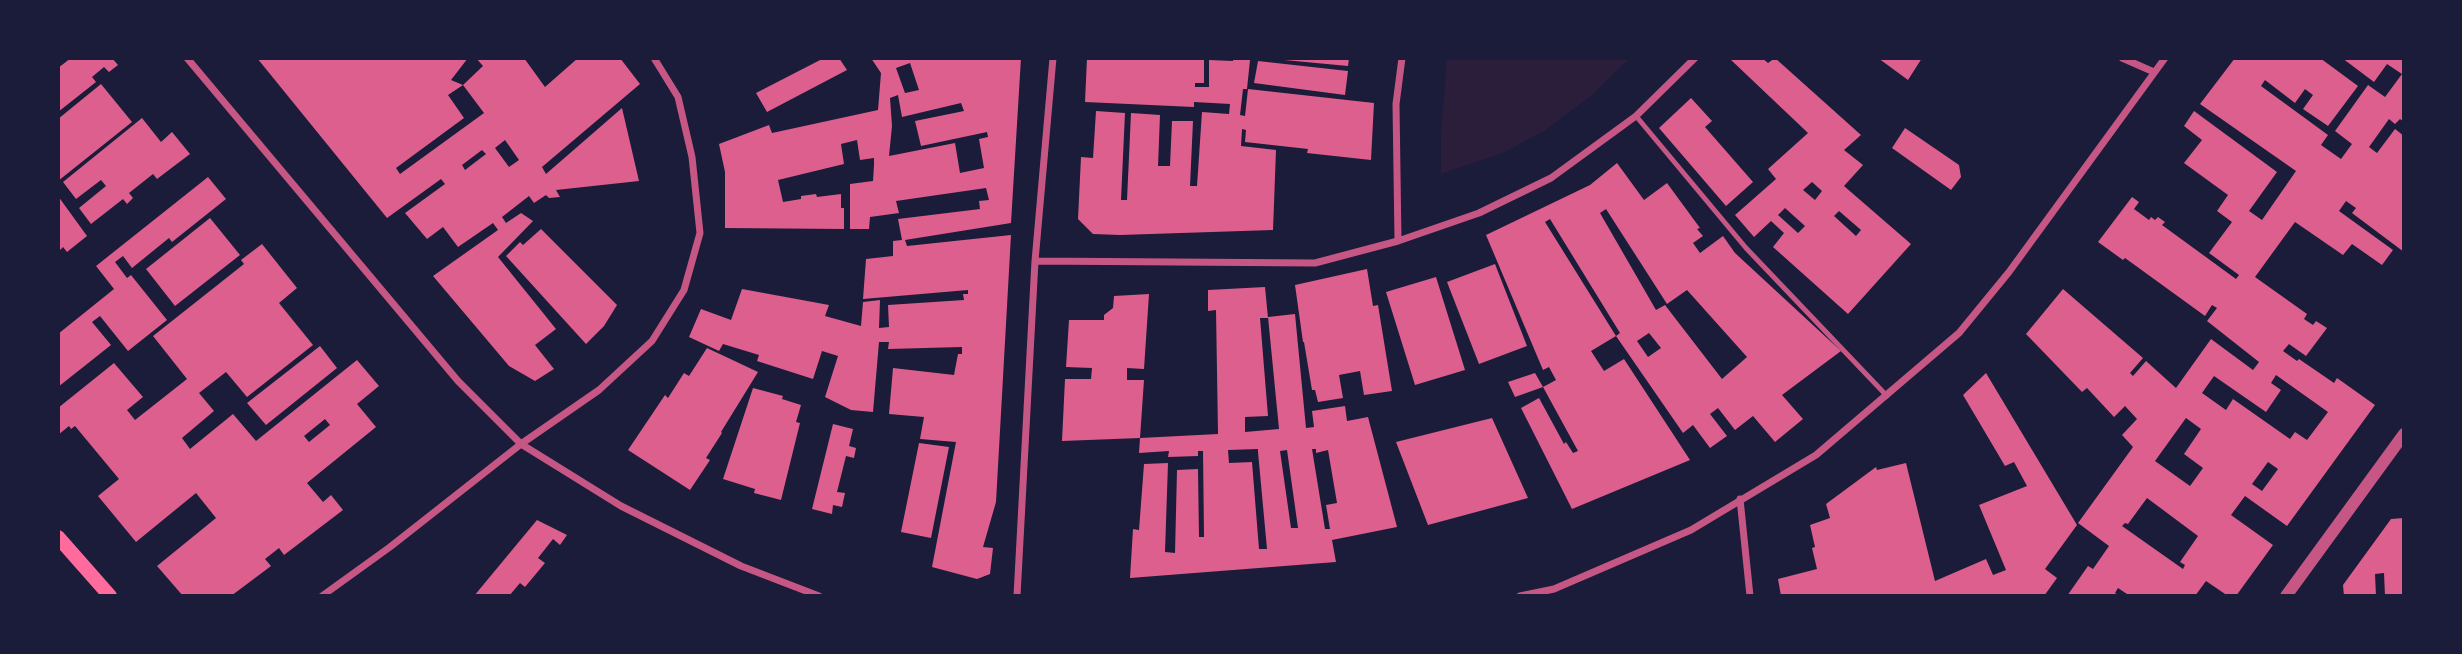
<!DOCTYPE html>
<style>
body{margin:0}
#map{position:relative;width:2462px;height:654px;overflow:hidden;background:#1b1b3a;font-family:"Sofia Sans Condensed",sans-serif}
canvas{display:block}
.frame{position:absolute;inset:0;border:60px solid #1b1b3a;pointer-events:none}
</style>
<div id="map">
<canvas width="2462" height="654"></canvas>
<div class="frame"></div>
</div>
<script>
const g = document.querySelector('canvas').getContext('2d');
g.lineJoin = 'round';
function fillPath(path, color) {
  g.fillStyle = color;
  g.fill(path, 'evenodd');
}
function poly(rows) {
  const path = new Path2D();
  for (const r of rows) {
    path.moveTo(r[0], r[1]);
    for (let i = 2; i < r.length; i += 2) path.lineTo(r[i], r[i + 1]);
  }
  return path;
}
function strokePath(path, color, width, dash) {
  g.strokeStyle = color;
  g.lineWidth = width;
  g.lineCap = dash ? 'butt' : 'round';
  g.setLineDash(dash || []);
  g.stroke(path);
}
fillPath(poly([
 [1447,58,1630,58,1593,94,1544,131,1503,153,1441,174,1441,131]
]), '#2a1e3b');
fillPath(poly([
 [71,58,112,58,118,65,109,72,104,67,92,77,96,82,58,112,58,68],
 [257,58,468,58,451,80,463,85,483,66,476,58,524,58,545,87,578,58,620,58,640,84,542,167,546,174,622,108,639,181,556,190,560,197,549,198,546,195,534,203,529,196,502,217,506,223,521,213,533,221,498,257,556,329,535,345,554,369,535,381,509,366,433,276,498,230,493,223,458,247,443,227,427,239,405,213,445,184,441,179,387,218],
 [463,85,484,113,400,174,396,168,464,118,448,95],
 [505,140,519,160,509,167,495,148],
 [482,150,486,154,465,170,462,165],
 [824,58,839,58,847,70,767,112,756,93],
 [871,58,1021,58,1011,223,905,240,907,246,1011,235,996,502,983,547,993,548,990,574,977,579,932,567,956,442,920,439,924,417,889,414,893,368,954,375,958,354,962,354,962,347,888,349,889,342,879,342,873,412,851,410,825,397,838,356,822,351,813,379,757,361,759,355,723,344,719,351,689,337,701,309,731,320,742,289,829,305,825,316,861,326,863,302,880,300,879,328,889,327,888,305,964,300,963,294,968,294,968,290,863,299,866,259,893,256,893,241,902,240,898,219,980,209,979,201,989,200,986,188,896,201,899,213,870,217,869,229,850,229,850,184,873,181,874,165,874,158,860,160,857,140,841,144,844,164,778,180,783,202,801,199,801,196,816,194,817,197,841,194,841,208,844,208,844,229,725,228,725,172,719,144,769,125,772,133,878,110,881,73],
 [910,63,919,90,905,93,896,68],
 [898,95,902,117,961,103,964,111,915,121,921,146,987,132,988,137,979,139,984,168,960,173,955,143,889,156,892,126,890,98],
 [1087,58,1204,60,1204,83,1195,83,1195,87,1209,87,1209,60,1233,61,1233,58,1245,58,1245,60,1250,60,1247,89,1243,89,1240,115,1245,116,1248,89,1374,103,1371,160,1307,153,1308,149,1245,142,1246,130,1242,129,1241,146,1276,150,1273,230,1120,235,1093,234,1078,219,1081,157,1093,158,1096,111,1125,113,1121,200,1127,200,1131,113,1160,115,1158,166,1170,166,1172,121,1193,121,1190,186,1197,186,1202,112,1229,114,1230,104,1194,102,1194,107,1085,102],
 [1284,58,1349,58,1348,66,1284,60],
 [1731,58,1762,58,1768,63,1775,58,1861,135,1844,150,1863,165,1844,186,1911,244,1848,314,1773,247,1784,233,1771,221,1754,237,1735,215,1776,179,1768,169,1808,133,1730,59],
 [1812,182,1822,191,1815,200,1803,190],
 [1785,208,1805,226,1798,233,1778,215],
 [1839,211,1861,230,1856,236,1834,216],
 [1878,58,1922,58,1908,80],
 [2235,58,2320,58,2358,86,2328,126,2303,109,2313,95,2305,89,2295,103,2265,80,2261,86,2328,135,2321,145,2341,159,2352,144,2335,131,2368,85,2385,97,2402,74,2387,64,2374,82,2342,58,2404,58,2404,122,2400,119,2395,124,2389,119,2369,147,2377,153,2395,129,2404,136,2404,252,2352,213,2356,208,2346,201,2339,211,2393,250,2382,265,2352,244,2343,255,2295,222,2255,277,2307,314,2304,319,2313,325,2316,321,2327,328,2306,356,2289,344,2283,351,2297,361,2299,359,2334,383,2337,378,2375,405,2287,526,2245,496,2231,515,2273,545,2236,596,2228,596,2206,581,2195,596,2130,596,2118,588,2115,593,2120,596,2067,596,2088,566,2093,569,2109,546,2078,523,2133,447,2122,435,2137,419,2125,406,2114,417,2087,388,2082,392,2026,334,2063,289,2143,358,2130,373,2133,376,2146,361,2176,388,2211,339,2253,370,2259,362,2207,321,2217,308,2212,305,2205,316,2125,258,2123,260,2098,242,2132,197,2139,202,2134,209,2149,220,2151,217,2155,220,2158,217,2165,222,2162,225,2236,279,2239,275,2209,253,2232,222,2217,211,2228,195,2184,163,2202,140,2184,126,2194,111,2277,172,2249,211,2262,220,2296,171,2200,104],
 [2276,375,2328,412,2307,440,2295,432,2290,439,2233,399,2226,410,2202,393,2214,376,2266,412,2281,390,2271,383],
 [2186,418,2201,429,2184,454,2203,468,2190,486,2155,461],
 [2268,462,2278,469,2262,491,2252,484],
 [2147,498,2198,536,2180,562,2185,565,2183,569,2122,526,2125,523,2128,524],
 [1258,61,1348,71,1345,95,1254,83],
 [101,84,132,122,58,181,58,119],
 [1691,98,1712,121,1705,127,1753,182,1726,206,1659,128],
 [142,118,161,142,172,132,190,154,157,179,153,174,129,193,133,198,127,204,123,199,91,224,79,208,106,186,101,180,76,199,63,182],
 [1905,128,1959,165,1961,177,1951,190,1892,148],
 [1617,163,1644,200,1667,183,1700,228,1697,229,1703,236,1693,243,1700,253,1723,236,1735,253,1841,351,1782,395,1803,419,1775,442,1753,416,1735,430,1718,408,1710,414,1727,436,1710,448,1693,425,1683,433,1616,336,1620,333,1550,219,1545,222,1616,336,1591,351,1604,371,1624,359,1690,460,1572,509,1521,408,1539,398,1564,444,1566,442,1573,453,1578,451,1543,387,1515,397,1508,382,1535,373,1543,387,1556,380,1549,367,1543,370,1486,235,1590,185],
 [1606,209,1667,304,1687,290,1747,357,1722,379,1665,305,1656,310,1600,213],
 [1649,333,1661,348,1648,357,1637,341],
 [208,177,226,199,172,242,169,238,132,268,123,256,115,262,127,278,131,275,167,320,128,351,100,316,92,322,111,345,58,387,58,334,114,289,96,266],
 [58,196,87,236,67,252,63,247,58,252],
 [210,218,240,255,175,306,146,269],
 [541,229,617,305,604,326,586,344,506,256,520,242,523,245],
 [262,244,297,288,279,303,313,345,247,397,226,372,199,393,214,411,182,438,190,449,233,414,256,441,357,360,379,386,357,404,376,427,307,483,323,502,331,495,343,510,284,555,279,548,265,559,271,566,231,596,183,596,157,566,216,518,196,493,136,542,98,496,119,479,75,426,71,429,69,426,58,435,58,408,114,363,143,397,127,410,135,420,187,379,153,336,244,264,241,260],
 [325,419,330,425,309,442,304,436],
 [1495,264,1527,346,1479,364,1447,282],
 [1367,269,1373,306,1378,305,1392,391,1364,395,1360,371,1339,375,1343,398,1318,402,1315,390,1312,390,1304,342,1303,342,1295,285],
 [1436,277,1465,370,1415,385,1386,292],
 [1265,287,1268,318,1260,318,1268,416,1245,417,1245,432,1279,429,1268,317,1295,314,1306,428,1314,427,1312,411,1345,406,1347,421,1368,417,1397,527,1332,540,1336,562,1130,578,1133,529,1139,530,1144,464,1168,463,1165,552,1175,553,1177,470,1198,469,1199,537,1204,537,1203,451,1198,451,1198,456,1168,457,1169,451,1139,453,1140,438,1218,434,1216,310,1208,311,1208,290],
 [1258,449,1258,452,1267,549,1259,549,1252,462,1229,463,1228,450],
 [1312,449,1316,449,1316,453,1328,450,1337,503,1326,505,1330,529,1325,529],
 [1287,450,1298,528,1291,528,1280,451],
 [1149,294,1144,369,1127,368,1127,380,1144,380,1140,438,1062,441,1065,379,1091,379,1092,368,1066,367,1069,320,1104,320,1104,315,1113,308,1114,296],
 [320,346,337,368,266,425,247,403],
 [707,348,758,372,721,432,722,433,706,458,710,460,690,490,628,450,665,395,668,398,684,373,689,376],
 [1986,373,2077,525,2045,569,2057,578,2044,596,1781,596,1778,579,1817,569,1812,548,1815,547,1810,525,1830,518,1826,504,1876,467,1877,470,1906,463,1935,581,1986,559,1993,575,2006,570,1979,505,2027,486,2014,462,2005,466,1963,395],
 [753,388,783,396,782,399,801,405,796,422,800,423,781,500,754,493,755,489,723,479],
 [1492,418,1528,498,1428,525,1396,442],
 [833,424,853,429,849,446,856,448,854,458,846,456,837,492,845,493,842,507,833,505,832,514,812,509],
 [919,443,949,447,931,538,901,532],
 [2404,518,2404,596,2385,596,2384,573,2375,574,2376,596,2344,596,2343,585,2391,519],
 [537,520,567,535,560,545,553,539,538,558,545,563,525,587,520,583,509,596,474,596]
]), '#dd5f8e');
strokePath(poly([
 [1636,116,1746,248,1887,396]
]), '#c65784', 5);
strokePath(poly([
 [187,58,458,381,521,444,621,506,741,566,819,596],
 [2122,58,2154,72],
 [1398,241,1396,104,1402,58],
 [1035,261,1315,263,1398,241,1479,213,1551,178,1636,116,1695,58],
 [1740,499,1750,596],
 [322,596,390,547,521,444,599,390,652,341,684,290,700,233,692,157,678,97,654,58],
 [1017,596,1035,261,1053,58],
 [1520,596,1554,589,1691,530,1816,455,1959,333,2009,272,2165,58]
]), '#c65784', 7);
strokePath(poly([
 [2286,596,2404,434]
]), '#c65784', 12);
strokePath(poly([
 [58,537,110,596]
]), '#ff6b9d', 14);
</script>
